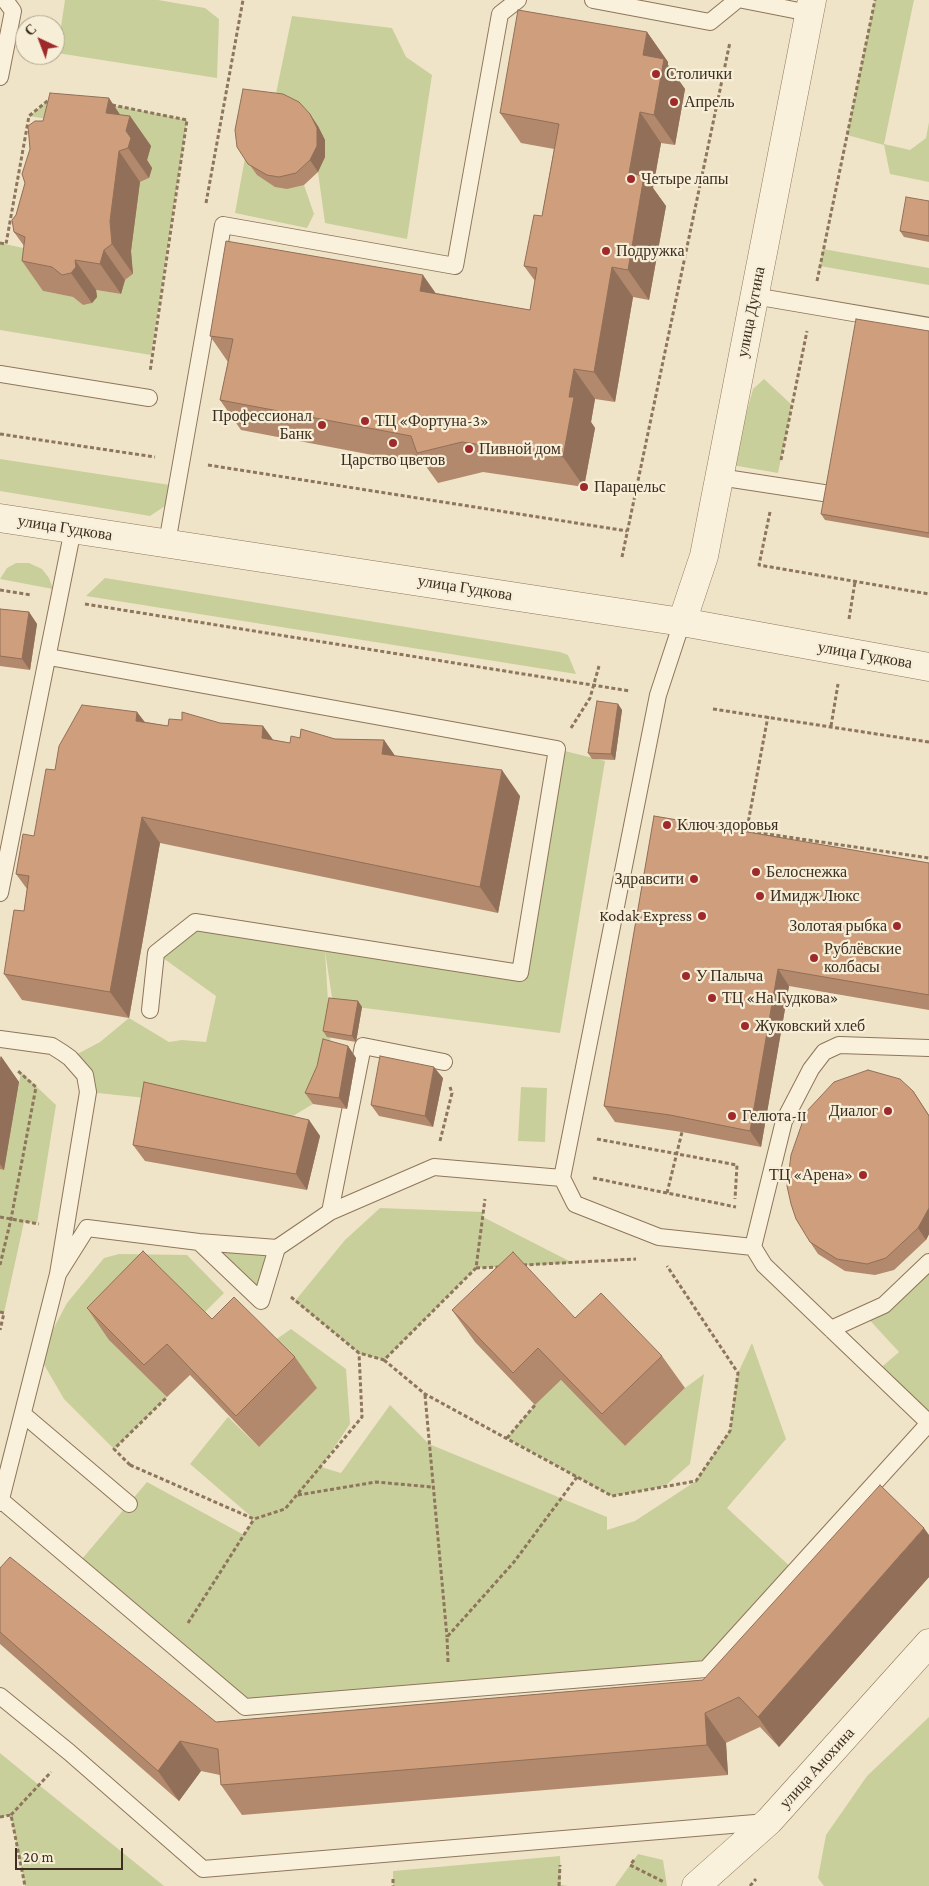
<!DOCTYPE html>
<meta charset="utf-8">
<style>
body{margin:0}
#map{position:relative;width:929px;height:1886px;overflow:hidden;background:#f0e4c8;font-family:"Crimson Pro",serif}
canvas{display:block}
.north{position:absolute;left:15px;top:15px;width:50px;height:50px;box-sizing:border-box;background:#f7eed8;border:1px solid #ada18e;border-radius:50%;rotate:317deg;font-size:14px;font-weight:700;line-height:20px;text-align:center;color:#3d2e20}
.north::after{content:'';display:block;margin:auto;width:18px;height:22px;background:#9e2a2b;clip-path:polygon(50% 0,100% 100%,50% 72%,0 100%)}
.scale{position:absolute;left:15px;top:1848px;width:108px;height:22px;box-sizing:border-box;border:2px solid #3d2e20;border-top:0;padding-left:6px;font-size:15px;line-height:18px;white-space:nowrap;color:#3d2e20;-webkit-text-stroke:4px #f7eed8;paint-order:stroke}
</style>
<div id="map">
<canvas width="929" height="1886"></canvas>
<div class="north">С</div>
<div class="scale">20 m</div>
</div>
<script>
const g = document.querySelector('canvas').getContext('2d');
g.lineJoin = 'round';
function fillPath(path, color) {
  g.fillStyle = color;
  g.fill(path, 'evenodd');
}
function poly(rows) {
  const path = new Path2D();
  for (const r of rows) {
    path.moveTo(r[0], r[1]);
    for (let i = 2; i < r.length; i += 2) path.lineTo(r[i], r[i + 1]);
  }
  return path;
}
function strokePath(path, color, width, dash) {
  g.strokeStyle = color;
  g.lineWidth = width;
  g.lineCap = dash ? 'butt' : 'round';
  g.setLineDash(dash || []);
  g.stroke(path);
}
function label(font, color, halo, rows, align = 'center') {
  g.font = font + ' "Crimson Pro",serif';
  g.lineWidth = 4.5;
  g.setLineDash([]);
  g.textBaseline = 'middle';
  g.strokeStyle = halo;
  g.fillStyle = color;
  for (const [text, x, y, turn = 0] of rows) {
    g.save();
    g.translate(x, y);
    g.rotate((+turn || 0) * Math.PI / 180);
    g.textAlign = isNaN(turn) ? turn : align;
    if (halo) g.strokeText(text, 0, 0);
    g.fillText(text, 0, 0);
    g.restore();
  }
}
fillPath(poly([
 [65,0,158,0,205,8,219,19,217,78,57,53],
 [875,0,914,0,884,144,910,150,926,138,929,122,929,182,890,174,884,145,847,135],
 [292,16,392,28,406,57,432,75,407,239,325,223,318,172,325,157,325,140,318,126,274,103],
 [56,94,187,120,151,355,0,330,0,243,33,250,43,291,73,297,83,305,96,290,121,294,125,280,133,274,131,251,140,182,149,178,71,123,29,116],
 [245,158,304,185,314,214,307,228,235,213],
 [823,249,929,268,929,285,820,266],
 [764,379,792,405,778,473,732,465,753,389],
 [0,459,170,485,165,506,150,516,0,491],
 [16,563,29,563,42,569,49,578,53,589,0,579,7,568],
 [105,578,560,652,568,655,576,674,86,596],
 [557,749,605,761,560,1033,333,1004,325,951,331,1051,325,1078,313,1104,288,1119,320,1136,155,1099,88,1092,70,1058,100,1042,129,1018,169,1042,182,1040,206,1042,216,996,156,953,195,922,520,973],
 [21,1072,56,1105,37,1223,24,1222,4,1313,0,1312,0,1169,4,1169],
 [521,1087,547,1088,545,1142,518,1141],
 [380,1208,483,1212,483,1217,573,1263,476,1268,384,1360,359,1353,295,1301,345,1240],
 [199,1242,277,1248,261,1301],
 [119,1254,187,1255,224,1293,200,1317,167,1397,114,1449,64,1399,39,1356,67,1303,104,1258],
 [929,1262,929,1423,876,1372,899,1352,864,1314],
 [291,1329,346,1369,350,1424,321,1467,341,1473,390,1405,429,1444,607,1517,607,1530,635,1521,696,1481,730,1431,738,1373,752,1343,786,1439,727,1508,795,1571,706,1669,245,1707,77,1565,147,1482,244,1535,254,1519,190,1464,228,1417,259,1447,271,1343],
 [704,1374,690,1464,665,1486,612,1496,507,1438,535,1405,561,1380,625,1446,685,1388],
 [929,1717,929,1886,824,1886,818,1878,826,1835,867,1776],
 [0,1753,39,1785,164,1886,25,1886,11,1815,0,1817],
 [638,1854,663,1860,667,1886,615,1886],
 [560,1856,561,1885,569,1886,393,1886,393,1871]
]), '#c9cf9b');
const service = poly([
 [593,0,710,22,737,0],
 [743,0,809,13],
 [0,77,13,11,5,0],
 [754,296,929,326],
 [0,374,149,398],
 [719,477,830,494],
 [167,543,223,225,455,266,500,14,518,0],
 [682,622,658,695,562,1178,575,1204,659,1237,753,1247,764,1265,929,1423],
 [49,657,557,749,520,973,195,922,156,953,150,1010],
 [0,893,73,529],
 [0,1039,52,1046,63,1053,70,1058,85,1075,88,1092,58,1274,0,1503],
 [330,1212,363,1046,444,1062],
 [199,1242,261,1301,277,1248],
 [753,1247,784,1121,811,1069,824,1052,839,1045,929,1048],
 [58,1274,87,1228,199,1242,277,1248,330,1212,434,1167,562,1178],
 [831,1329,884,1305,929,1262],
 [24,1415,129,1504],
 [2,1501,245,1707,706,1669,929,1423],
 [0,1696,69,1752,203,1869,767,1822]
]);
const minor = poly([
 [0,518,682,622],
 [696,1886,769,1821,929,1643]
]);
const tertiary = poly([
 [812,0,704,556,682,622,929,667]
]);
strokePath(service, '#8d765c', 18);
strokePath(minor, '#8d765c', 29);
strokePath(tertiary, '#8d765c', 29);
strokePath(poly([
 [112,105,187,120,150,372],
 [206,203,243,0],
 [0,243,6,244,29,116,51,98],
 [817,281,875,0],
 [0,434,155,457],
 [781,460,807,331],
 [208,465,627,531],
 [770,512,759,565,929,594],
 [622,557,730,42],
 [0,590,31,595],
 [85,604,630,691],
 [849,619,855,582],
 [713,709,929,742],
 [831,726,838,684],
 [571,728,590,698,599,666],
 [680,821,929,858],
 [746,834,768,716],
 [597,1139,737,1165,735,1199],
 [440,1141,452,1093,450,1087],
 [593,1178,736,1207],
 [667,1193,683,1128],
 [0,1217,39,1224],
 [0,1265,11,1219,36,1087,18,1071],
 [523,1265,636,1259],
 [476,1268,501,1267],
 [291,1297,359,1353,384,1360,476,1268,485,1199],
 [0,1312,4,1313,0,1330],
 [384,1360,425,1394,612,1496,696,1481,730,1431,738,1373,667,1266],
 [425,1395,447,1637],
 [507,1438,535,1405],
 [130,1465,254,1519,285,1509,362,1417,359,1353],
 [130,1465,114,1449,167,1397],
 [298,1495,376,1482,432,1487],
 [188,1623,254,1519],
 [448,1662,447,1637,514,1562,577,1477],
 [11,1815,51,1772],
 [0,1817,11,1815,25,1886],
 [634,1860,630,1865,664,1882],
 [393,1879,393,1886],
 [559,1886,560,1865],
 [750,1886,756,1879]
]), '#8d765c', 3, [4, 2.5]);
strokePath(service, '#faf1dc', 16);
strokePath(minor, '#faf1dc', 28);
strokePath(tertiary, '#faf1dc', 28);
fillPath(poly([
 [647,32,668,62,668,65,685,89,675,145,661,143,653,188,666,206,649,300,633,297,615,402,595,399,591,422,595,428,584,487,483,472,438,483,425,465,241,430,220,400,228,362,210,336,436,293,530,310,535,281,524,266,542,216,554,149,521,143,500,113],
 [121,115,130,116,151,146,147,160,152,168,149,178,140,182,131,251,133,274,125,280,121,294,96,290,97,297,92,303,83,305,73,297,43,291,22,261,24,246,14,232,16,215,43,121],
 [318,126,325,140,325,157,318,172,304,185,287,189,275,187,257,175,237,147],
 [929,201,929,242,904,237,900,231],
 [929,331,929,538,825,520,821,514],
 [0,609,29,612,37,624,30,670,0,666],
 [618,704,622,710,615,760,592,759,588,753],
 [137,712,145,722,168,726,220,723,263,726,273,740,290,743,300,738,384,740,395,756,520,796,498,913,160,843,129,1018,22,1000,4,974,24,911,27,889,16,874,34,836],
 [654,816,929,863,929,1010,789,986,761,1147,682,1132,615,1122,604,1106],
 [358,1001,362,1007,356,1042,327,1037,323,1031],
 [348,1046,356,1058,347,1109,313,1104,305,1093],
 [0,1056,19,1082,4,1170,0,1169],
 [443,1078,433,1127,379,1116,371,1105],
 [913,1091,929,1115,929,1234,926,1240,894,1270,875,1275,845,1271,818,1254,810,1242],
 [309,1120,320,1136,307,1190,145,1161,133,1145],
 [87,1308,212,1319,295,1357,317,1388,259,1447,190,1375,167,1397,109,1340],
 [452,1310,575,1318,662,1356,685,1388,625,1446,561,1380,535,1405,475,1342],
 [929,1535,929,1577,779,1747,760,1727,726,1743,728,1775,242,1815,221,1785,220,1775,201,1771,179,1801,0,1644,0,1568,216,1722,703,1680]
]), '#b2896c');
fillPath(poly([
 [647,32,668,62,668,65,685,89,675,145,654,115,643,55],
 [109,98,127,125,130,116,151,146,147,160,152,168,149,178,128,148,106,113],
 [640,112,661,143,653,188,666,206,649,300,628,270,629,173],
 [310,114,318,126,325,140,325,157,318,172,310,160],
 [119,151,140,182,131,251,133,274,112,244,110,221],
 [104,250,125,280,121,294,100,264],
 [75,260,96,290,97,297,92,303,71,273],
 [612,267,633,297,615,402,594,372],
 [423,275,444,305,420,291],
 [574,369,595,399,591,422,595,428,584,487,563,457,569,397],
 [29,612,37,624,30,670,22,659],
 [618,704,622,710,615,760,611,754],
 [137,712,156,738,136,721],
 [263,726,282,752,262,738],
 [384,740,402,766,382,754],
 [502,770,520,796,498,913,480,887],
 [142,817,160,843,129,1018,110,992],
 [778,969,789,986,761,1147,750,1131],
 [358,1001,362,1007,356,1042,352,1036],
 [348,1046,356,1058,347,1109,339,1098],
 [1,1056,19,1082,4,1170,0,1164,0,1062],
 [434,1067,443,1078,433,1127,425,1116],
 [309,1120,320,1136,307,1190,296,1174],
 [929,1208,929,1234,926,1240,918,1228],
 [924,1528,929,1535,929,1577,779,1747,758,1717],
 [705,1713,726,1743,728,1775,707,1745],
 [180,1741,201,1771,179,1801,158,1771]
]), '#916f58');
const building = poly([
 [518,10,647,32,643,55,664,59,654,115,640,112,629,173,644,176,628,270,612,267,594,372,574,369,569,397,574,397,563,457,462,442,417,453,411,436,220,400,233,339,210,336,226,241,423,275,420,291,530,310,537,268,524,266,534,215,542,216,559,124,500,113,518,10],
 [243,89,283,94,299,102,310,114,317,128,317,146,310,160,296,173,279,177,267,175,248,164,237,147,235,130,243,89],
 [50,93,109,98,106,113,130,116,126,131,131,138,128,148,119,151,110,221,112,244,104,250,100,264,75,260,76,267,71,273,62,275,52,267,22,261,25,237,14,232,12,220,16,215,25,183,22,174,30,149,28,126,35,121,43,121,50,93],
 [906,197,929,201,929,236,900,231,906,197],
 [856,319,929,331,929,533,821,514,856,319],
 [0,609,29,612,22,659,0,656,0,609],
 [597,701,618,704,611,754,588,753,597,701],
 [82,705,137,712,136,721,168,726,169,719,182,720,182,712,220,723,263,726,262,738,290,743,291,736,300,738,301,729,335,739,384,740,382,754,502,770,480,887,142,817,110,992,4,974,14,910,24,911,29,876,16,874,23,834,34,836,46,769,55,770,59,746,82,705],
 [654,816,929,863,929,995,778,969,750,1131,670,1115,604,1106,654,816],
 [329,998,358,1001,352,1036,323,1031,329,998],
 [323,1039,348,1046,339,1098,305,1093,317,1066,323,1039],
 [380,1056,434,1067,425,1116,371,1105,380,1056],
 [868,1070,900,1079,913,1091,929,1116,929,1208,918,1228,886,1258,867,1264,837,1259,810,1242,796,1219,791,1204,787,1186,791,1155,806,1112,834,1082,868,1070],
 [144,1082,309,1120,296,1174,133,1145,144,1082],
 [143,1251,212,1319,234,1297,295,1357,236,1416,167,1344,144,1365,87,1308,143,1251],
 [513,1252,575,1318,601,1293,662,1356,602,1414,538,1348,513,1373,452,1310,513,1252],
 [880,1485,924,1528,758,1717,739,1697,705,1713,707,1745,221,1785,218,1749,180,1741,158,1771,0,1632,0,1568,10,1557,216,1722,703,1680,880,1485]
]);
fillPath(building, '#cf9f7d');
strokePath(building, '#916f58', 1);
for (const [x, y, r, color] of [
 [656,74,5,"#9e2a2b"],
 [674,102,5,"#9e2a2b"],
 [631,179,5,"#9e2a2b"],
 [606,251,5,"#9e2a2b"],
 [365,421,5,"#9e2a2b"],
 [322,425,5,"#9e2a2b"],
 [393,443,5,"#9e2a2b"],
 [469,449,5,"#9e2a2b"],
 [584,487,5,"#9e2a2b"],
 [667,825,5,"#9e2a2b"],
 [756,872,5,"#9e2a2b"],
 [694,879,5,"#9e2a2b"],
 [760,896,5,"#9e2a2b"],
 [702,916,5,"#9e2a2b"],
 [897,926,5,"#9e2a2b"],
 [814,958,5,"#9e2a2b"],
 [686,976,5,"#9e2a2b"],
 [712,998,5,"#9e2a2b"],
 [745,1026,5,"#9e2a2b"],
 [888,1111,5,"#9e2a2b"],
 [732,1116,5,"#9e2a2b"],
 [863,1175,5,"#9e2a2b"]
]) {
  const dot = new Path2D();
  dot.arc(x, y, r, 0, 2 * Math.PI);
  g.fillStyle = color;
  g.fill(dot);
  strokePath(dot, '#f7eed8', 2);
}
label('16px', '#3d2e20', '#f7eed8', [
 ["Столички",666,74],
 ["Апрель",684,102],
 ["Четыре лапы",641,179],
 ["Подружка",616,251],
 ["Профессионал",312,416,"right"],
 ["Банк",312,434,"right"],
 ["ТЦ «Фортуна-3»",375,421],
 ["Пивной дом",479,449],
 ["Царство цветов",393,460,"center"],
 ["Парацельс",594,487],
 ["Ключ здоровья",677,825],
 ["Белоснежка",766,872],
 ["Здравсити",684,879,"right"],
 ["Имидж Люкс",770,896],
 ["Kodak Express",692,916,"right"],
 ["Золотая рыбка",887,926,"right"],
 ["Рублёвские",824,949],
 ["колбасы",824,967],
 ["У Палыча",696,976],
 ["ТЦ «На Гудкова»",722,998],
 ["Жуковский хлеб",755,1026],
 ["Диалог",878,1111,"right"],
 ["Гелюта-II",742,1116],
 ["ТЦ «Арена»",853,1175,"right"]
], 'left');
label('16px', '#3d2e20', '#f7eed8', [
 ["улица Дугина",751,312,-79],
 ["улица Гудкова",65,528,9],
 ["улица Гудкова",465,588,9],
 ["улица Гудкова",865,655,10],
 ["улица Анохина",817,1768,-48]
]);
</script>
